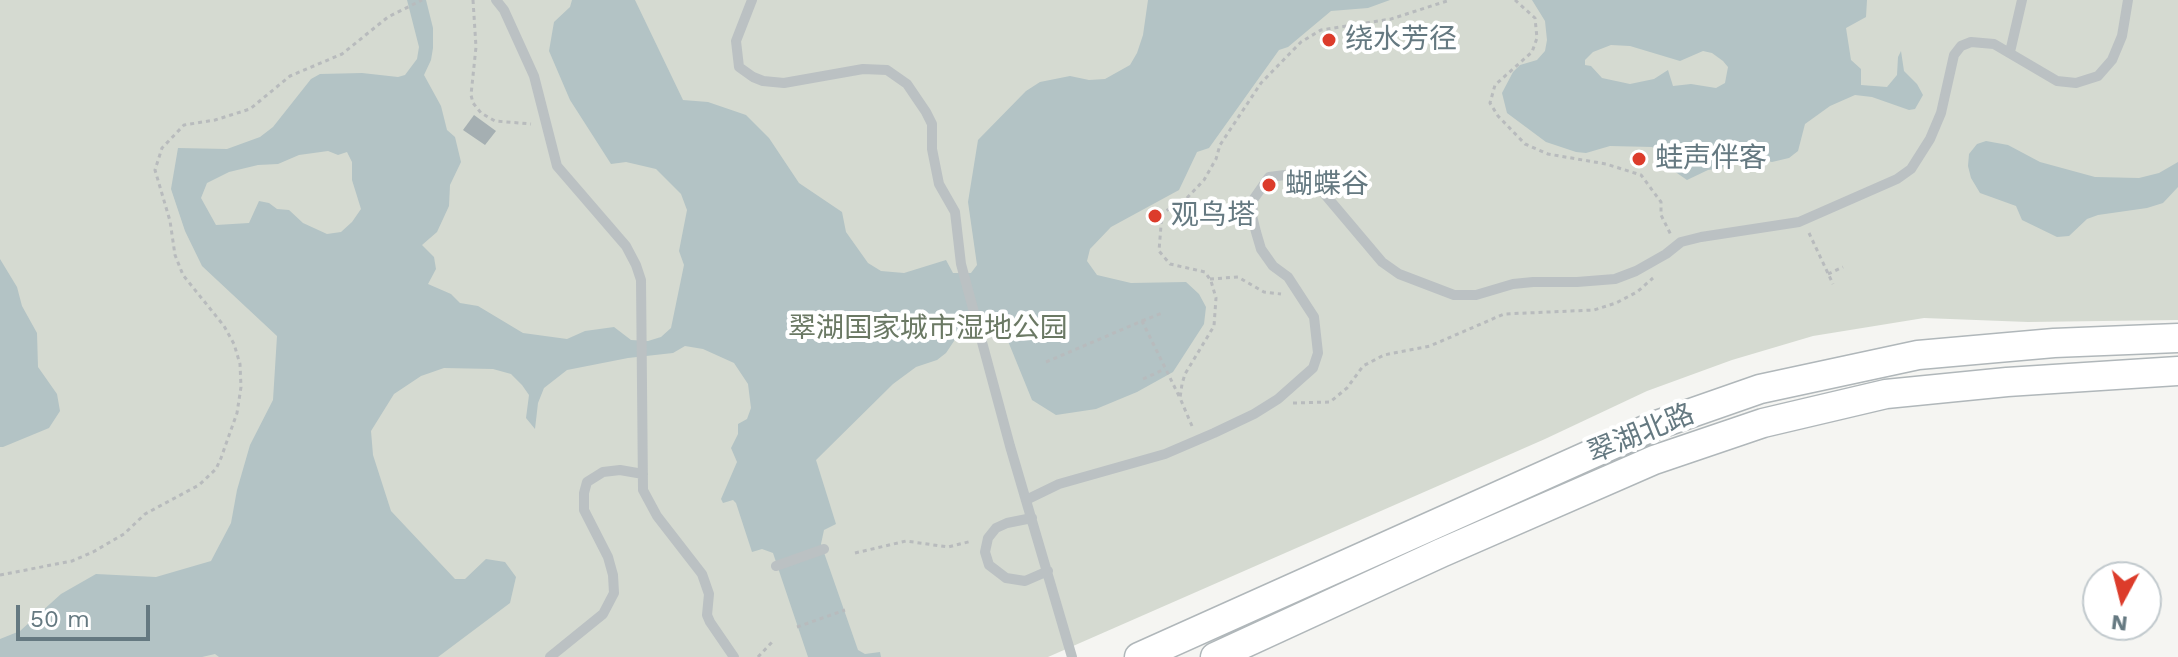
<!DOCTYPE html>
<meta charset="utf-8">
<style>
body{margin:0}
#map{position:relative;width:2178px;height:657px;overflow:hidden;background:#f5f5f2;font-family:"Work Sans",sans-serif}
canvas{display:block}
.north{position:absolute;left:2082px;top:561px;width:80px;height:80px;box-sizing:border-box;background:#fff;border:2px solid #c1c9cd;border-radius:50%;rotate:187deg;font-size:22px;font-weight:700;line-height:32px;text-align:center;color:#657981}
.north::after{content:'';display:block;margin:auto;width:28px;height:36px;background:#dc3c2b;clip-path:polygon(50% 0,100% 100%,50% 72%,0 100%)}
.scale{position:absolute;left:16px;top:605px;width:134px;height:36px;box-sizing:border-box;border:4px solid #657981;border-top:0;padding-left:10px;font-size:24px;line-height:28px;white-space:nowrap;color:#657981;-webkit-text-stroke:6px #fff;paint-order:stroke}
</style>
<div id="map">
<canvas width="2178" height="657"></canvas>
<div class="north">N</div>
<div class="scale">50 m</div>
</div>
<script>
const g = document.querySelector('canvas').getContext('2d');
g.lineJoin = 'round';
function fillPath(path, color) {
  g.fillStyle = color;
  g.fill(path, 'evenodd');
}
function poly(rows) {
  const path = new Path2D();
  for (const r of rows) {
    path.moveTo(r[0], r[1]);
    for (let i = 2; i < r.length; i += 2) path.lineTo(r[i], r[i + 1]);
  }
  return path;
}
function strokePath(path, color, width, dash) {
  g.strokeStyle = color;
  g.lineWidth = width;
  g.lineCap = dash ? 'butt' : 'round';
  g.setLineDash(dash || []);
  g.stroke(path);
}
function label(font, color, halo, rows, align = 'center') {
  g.font = font + ' "Work Sans","Noto Sans SC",sans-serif';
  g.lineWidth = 8;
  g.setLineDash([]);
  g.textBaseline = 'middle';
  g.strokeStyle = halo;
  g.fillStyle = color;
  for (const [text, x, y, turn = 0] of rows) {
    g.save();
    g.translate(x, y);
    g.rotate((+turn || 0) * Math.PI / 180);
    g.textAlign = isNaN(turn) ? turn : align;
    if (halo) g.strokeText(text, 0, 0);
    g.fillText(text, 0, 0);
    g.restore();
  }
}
fillPath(poly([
 [0,0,2178,0,2178,320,2028,322,1924,318,1813,336,1732,360,1647,391,1545,439,1048,657,0,657]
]), '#d5dad1');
fillPath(poly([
 [407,0,426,0,433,28,433,48,431,60,424,75,441,106,447,130,455,137,461,162,450,185,449,206,437,232,422,245,434,257,436,269,428,284,451,294,460,303,478,306,523,333,567,339,585,331,614,327,631,340,648,341,661,337,671,328,684,265,679,251,687,210,681,194,656,169,626,162,611,164,570,100,549,51,554,22,570,7,572,0,635,0,683,100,708,102,746,115,769,138,799,183,842,212,846,232,868,263,881,271,904,273,946,260,953,273,971,273,977,265,968,202,978,140,1026,91,1040,82,1070,76,1089,80,1105,79,1130,65,1137,53,1143,35,1148,0,1390,0,1368,8,1331,11,1288,47,1279,50,1209,148,1197,152,1179,190,1111,227,1090,249,1087,261,1097,275,1131,283,1186,282,1199,294,1206,307,1204,324,1173,372,1137,392,1096,409,1056,415,1032,400,999,319,983,313,973,317,962,329,946,353,937,360,916,367,893,384,816,460,836,524,824,530,821,544,858,650,865,654,880,652,881,657,808,657,773,553,762,549,752,552,736,503,733,500,723,503,721,499,737,462,731,448,738,434,738,424,747,419,751,408,748,384,734,363,703,349,685,346,673,353,628,358,567,370,544,388,538,403,535,429,526,418,529,395,522,385,511,374,493,369,444,368,421,376,394,394,371,431,373,455,391,511,455,579,465,579,486,559,505,562,516,577,510,603,438,657,219,657,215,654,202,657,0,657,0,639,20,631,61,594,96,574,156,577,211,561,231,523,237,490,250,445,273,400,277,336,202,266,185,231,171,189,178,148,227,149,260,137,273,127,311,79,320,74,362,73,398,77,405,75,417,59,419,47],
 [328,151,338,155,347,152,352,162,352,180,361,209,352,222,341,232,327,234,303,223,289,210,277,209,269,203,259,201,249,223,216,225,201,198,207,183,229,172,258,165,278,164,299,155],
 [1532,0,1867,0,1866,17,1846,28,1851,60,1861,69,1861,85,1887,87,1897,75,1898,57,1901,51,1904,71,1917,84,1923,95,1915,109,1909,110,1872,97,1855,95,1830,106,1805,124,1798,151,1789,158,1772,162,1759,159,1729,160,1722,168,1708,170,1687,180,1674,171,1667,155,1652,147,1610,146,1586,153,1576,152,1546,142,1507,113,1502,93,1513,72,1520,65,1537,60,1545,51,1547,40,1545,21],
 [1611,45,1630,46,1680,61,1703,51,1712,53,1723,61,1728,67,1725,83,1716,88,1691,84,1673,86,1668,70,1654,79,1630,84,1602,78,1591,66,1585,65,1585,60,1593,52],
 [1986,141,2008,145,2040,162,2095,177,2139,178,2159,173,2178,162,2178,187,2163,203,2147,208,2098,215,2087,219,2069,236,2057,237,2022,220,2016,206,1980,193,1971,178,1968,166,1969,154,1977,144],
 [0,259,17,287,22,306,37,333,38,367,57,394,60,411,49,428,3,447,0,447]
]), '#b3c3c5');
fillPath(poly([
 [474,115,496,131,485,145,463,130]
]), '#a5afb2');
const secondary = poly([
 [1139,657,1654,426,1760,389,1918,355,2054,343,2178,338],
 [1215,657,1441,553,1654,460,1763,423,1886,394,2007,382,2178,371]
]);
strokePath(secondary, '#b0b7ba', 31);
strokePath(poly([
 [473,0,476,47,471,95,473,103,481,113,495,121,531,124],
 [1515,0,1535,18,1537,38,1532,52,1495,85,1490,103,1498,116,1525,144,1548,154,1606,164,1641,175,1661,202,1661,215,1671,235],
 [1809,233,1833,284],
 [1828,274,1843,267],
 [1210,279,1238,277,1264,292,1281,294],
 [1142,321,1162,313],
 [1046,362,1142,321,1180,398],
 [1143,379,1165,369],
 [1293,403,1330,402,1347,388,1363,366,1384,355,1430,346,1504,314,1594,310,1616,303,1637,292,1653,278],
 [1192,426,1180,398,1182,384,1185,374,1214,326,1216,298,1211,281,1205,272,1170,264,1159,251,1162,213,1185,200,1204,180,1216,159,1220,145,1261,83,1301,42,1321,30,1391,19,1450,0],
 [855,553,906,541,948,547,972,541],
 [0,575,72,561,93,552,124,534,145,514,199,485,216,469,221,458,237,413,241,387,240,364,234,344,224,326,183,275,175,255,170,221,155,170,162,148,184,125,215,120,250,109,290,76,342,54,388,17,422,0],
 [797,627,845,610],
 [758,657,773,641]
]), '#b8bbbd', 3, [4, 4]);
strokePath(poly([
 [496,0,504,10,534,76,557,166,626,246,636,265,641,280,643,490,657,516,702,574,709,594,707,615,710,622,734,657],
 [752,0,736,41,739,67,753,77,763,81,784,83,863,69,887,70,907,84,926,112,932,124,932,149,939,184,955,212,961,264,1010,446,1072,657],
 [2010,52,2022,0],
 [1026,500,1059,484,1165,454,1214,433,1254,414,1278,399,1313,368,1318,353,1314,317,1288,277,1273,266,1261,249,1256,232,1252,216,1253,200,1269,177,1285,175,1304,178,1322,191,1382,262,1399,274,1454,295,1476,295,1513,284,1533,282,1577,282,1615,279,1636,271,1666,254,1681,242,1701,237,1799,222,1897,179,1911,169,1930,139,1941,113,1954,55,1961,46,1971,42,1994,44,2057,81,2076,83,2098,76,2112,60,2122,36,2128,0],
 [1032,518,1007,523,996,528,988,538,985,552,989,565,1006,578,1025,581,1048,571],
 [776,566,824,549],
 [550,657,603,614,614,593,613,575,608,557,584,510,584,493,587,482,603,472,620,470,643,474]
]), '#bbc1c3', 10);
strokePath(secondary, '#fff', 28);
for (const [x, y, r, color] of [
 [1329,40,8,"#dc3c2b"],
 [1639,159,8,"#dc3c2b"],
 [1269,185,8,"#dc3c2b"],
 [1155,216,8,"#dc3c2b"]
]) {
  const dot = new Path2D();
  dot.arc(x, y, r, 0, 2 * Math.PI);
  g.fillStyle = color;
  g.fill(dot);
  strokePath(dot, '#fff', 3);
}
label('28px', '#657981', '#fff', [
 ["绕水芳径",1345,40],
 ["蛙声伴客",1655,159],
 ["蝴蝶谷",1285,185],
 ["观鸟塔",1171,216]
], 'left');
label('28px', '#6b7964', '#fff', [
 ["翠湖国家城市湿地公园",928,329]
]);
label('28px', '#657981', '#fff', [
 ["翠湖北路",1641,434,-22]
]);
</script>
